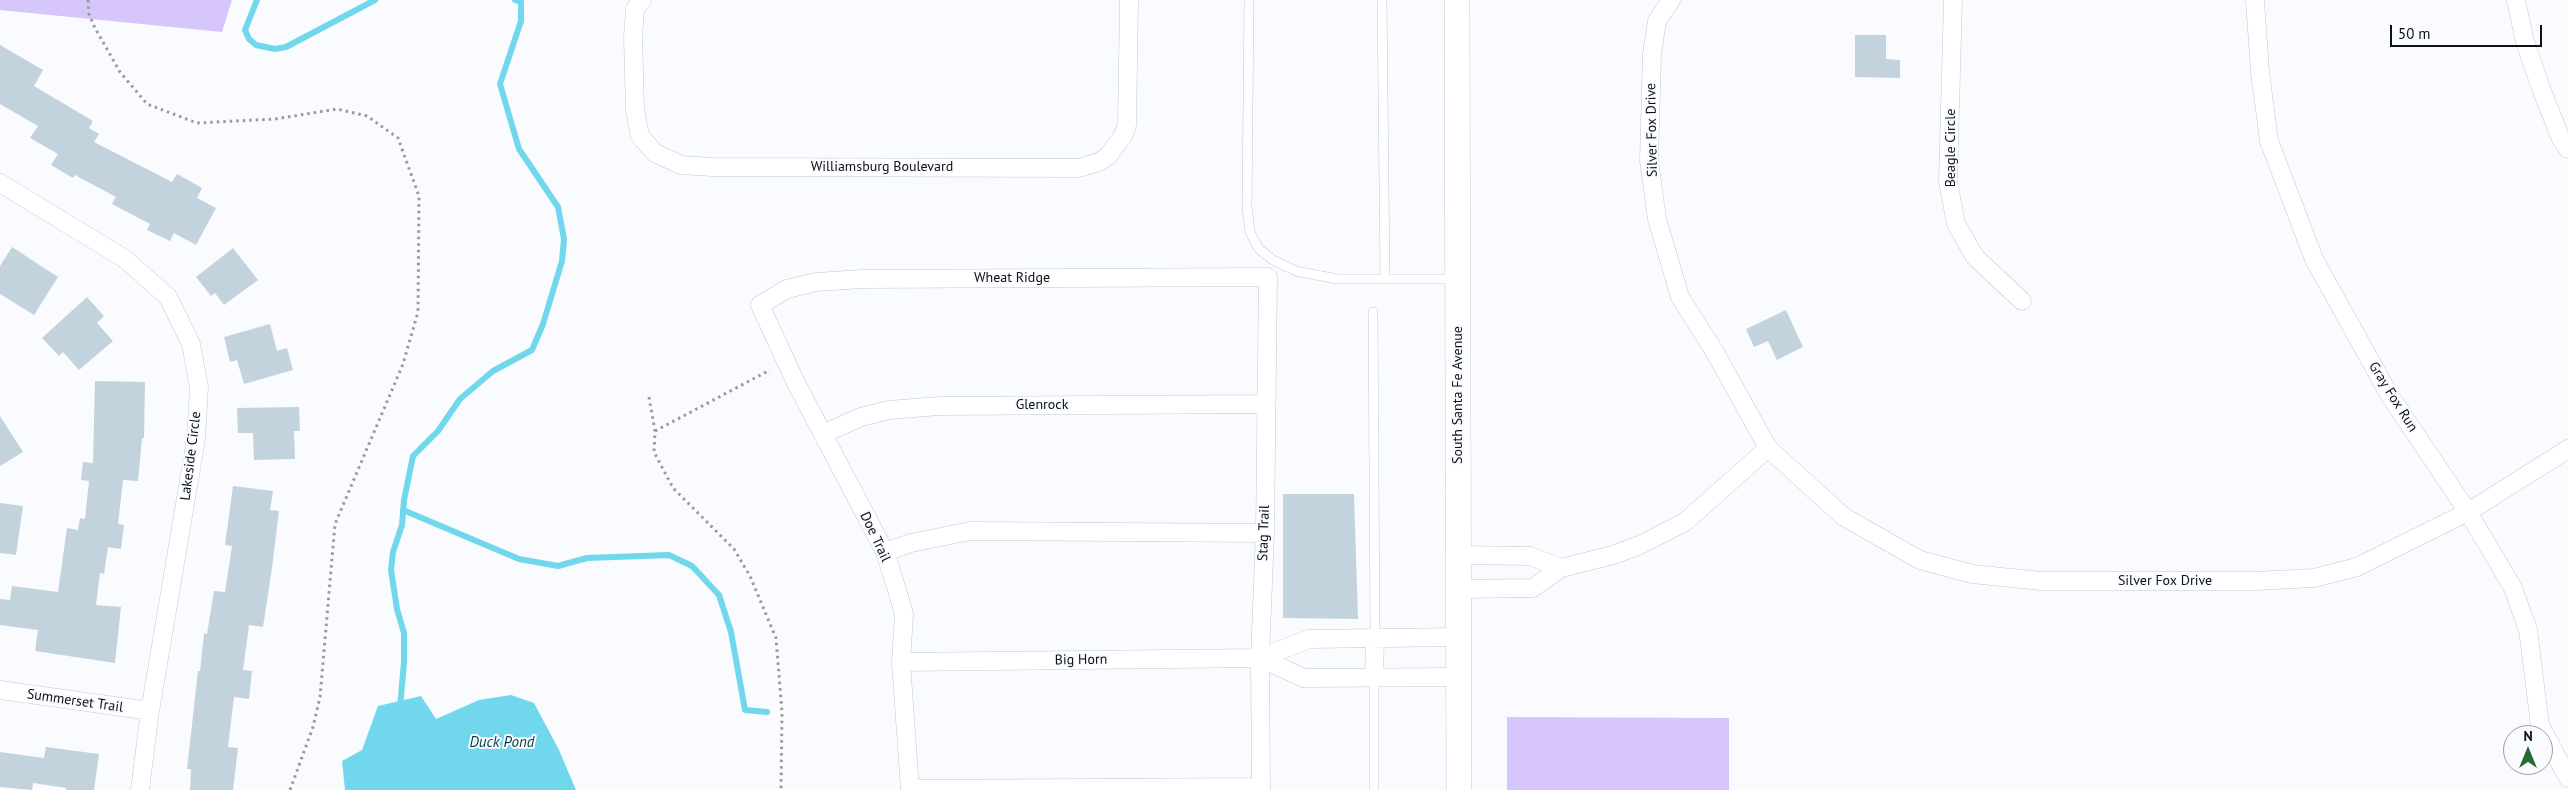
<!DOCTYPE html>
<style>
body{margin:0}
#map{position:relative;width:2568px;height:790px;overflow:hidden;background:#f9fbfe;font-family:"PT Sans",sans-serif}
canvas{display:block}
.north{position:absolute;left:2503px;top:725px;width:50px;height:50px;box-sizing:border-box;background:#f9fbfe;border:1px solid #9b9ea2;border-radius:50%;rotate:0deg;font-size:14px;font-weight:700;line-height:20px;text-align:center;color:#0e1217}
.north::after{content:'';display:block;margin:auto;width:18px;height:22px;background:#276a35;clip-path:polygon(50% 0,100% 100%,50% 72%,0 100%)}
.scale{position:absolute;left:2390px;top:25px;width:152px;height:22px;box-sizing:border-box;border:2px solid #0e1217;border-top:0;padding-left:6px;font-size:15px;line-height:18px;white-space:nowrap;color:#0e1217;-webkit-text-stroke:4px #f9fbfe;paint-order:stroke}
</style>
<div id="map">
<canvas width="2568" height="790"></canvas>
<div class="north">N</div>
<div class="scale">50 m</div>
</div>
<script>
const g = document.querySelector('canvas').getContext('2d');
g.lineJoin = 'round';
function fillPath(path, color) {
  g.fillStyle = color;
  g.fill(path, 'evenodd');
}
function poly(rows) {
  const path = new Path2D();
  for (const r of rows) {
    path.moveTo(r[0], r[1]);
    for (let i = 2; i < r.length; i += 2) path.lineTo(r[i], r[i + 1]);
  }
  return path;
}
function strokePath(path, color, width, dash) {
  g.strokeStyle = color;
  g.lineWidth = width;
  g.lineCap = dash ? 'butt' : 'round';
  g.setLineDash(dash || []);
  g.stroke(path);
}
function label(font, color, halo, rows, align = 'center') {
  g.font = font + ' "PT Sans",sans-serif';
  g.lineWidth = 4;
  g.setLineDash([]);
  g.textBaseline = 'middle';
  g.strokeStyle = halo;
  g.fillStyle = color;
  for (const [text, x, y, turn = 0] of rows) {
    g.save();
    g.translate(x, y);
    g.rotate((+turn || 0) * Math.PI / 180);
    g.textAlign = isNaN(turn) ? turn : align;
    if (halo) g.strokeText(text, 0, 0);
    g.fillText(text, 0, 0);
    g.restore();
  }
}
fillPath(poly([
 [0,0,232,0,222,32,0,10],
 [1507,717,1729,718,1729,790,1507,790]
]), '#d6c6fb');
fillPath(poly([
 [511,695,534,703,559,750,576,790,345,790,342,761,362,750,378,706,421,696,436,719,479,700]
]), '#71d7ec');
strokePath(poly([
 [257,0,245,30,249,39,256,45,275,49,286,47,375,0],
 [403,510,519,559,558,566,587,558,669,555,692,566,719,595,731,632,745,710,767,712],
 [400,708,404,662,404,633,397,609,391,570,393,552,402,525,404,500,413,456,438,431,460,399,493,371,532,350,543,324,562,261,564,239,558,207,519,149,500,84,521,21,521,2,515,0]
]), '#71d7ec', 6);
fillPath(poly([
 [1855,35,1886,35,1886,59,1900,60,1900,78,1855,77],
 [0,45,43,70,34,86,93,121,89,128,99,134,94,142,172,182,177,174,202,188,197,198,216,208,196,245,174,233,170,241,147,230,150,224,112,204,116,197,75,175,73,178,51,165,58,154,30,138,38,126,0,104],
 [12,247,58,277,34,315,0,294,0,266],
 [233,248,258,280,224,305,215,293,211,296,196,277],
 [87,297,104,316,97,323,113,341,79,370,63,352,59,356,42,338],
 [1786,310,1803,347,1777,360,1768,341,1754,347,1746,329],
 [270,324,277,351,287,348,293,370,244,384,237,360,230,362,224,337],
 [95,381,145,382,144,438,142,438,138,481,123,480,118,524,124,525,121,549,108,547,104,574,100,573,96,605,121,607,115,663,35,651,38,630,0,625,0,599,10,600,12,586,58,592,67,528,78,530,80,518,85,519,89,481,81,480,83,462,93,463],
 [299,407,300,431,294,431,295,459,254,460,253,433,238,433,237,408],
 [0,416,23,452,0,466],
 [233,486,273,491,270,510,279,511,272,568,263,627,249,625,243,670,252,671,249,699,234,697,228,747,238,748,233,790,190,790,191,769,187,769,198,671,200,671,204,633,207,634,214,591,225,592,232,546,225,545],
 [1283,494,1354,494,1358,619,1283,618],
 [0,503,23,506,16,555,0,553],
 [46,747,99,754,94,790,66,790,66,788,33,783,32,790,0,787,0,752,44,758]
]), '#c2d3dd');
const lane = poly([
 [1249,0,1247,207,1250,232,1259,249,1273,260,1296,271,1337,279,1455,279],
 [1382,0,1385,279],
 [1373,312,1375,638],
 [1374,790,1374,677]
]);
const street = poly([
 [642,0,635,9,633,37,635,110,640,136,655,153,681,165,712,167,1079,168,1099,162,1108,156,1123,136,1127,125,1129,0],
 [1671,0,1657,21,1652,54,1649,160,1657,219,1680,297,1716,354,1768,448,1844,517,1920,560,1972,574,2041,581,2255,581,2314,578,2357,567,2468,512,2568,449],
 [1953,0,1948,181,1956,224,1975,257,2022,301],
 [2255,0,2260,72,2269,141,2314,259,2390,396,2468,512,2513,588,2528,630,2540,725,2568,778],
 [2516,0,2525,42,2542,91,2561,139,2568,149],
 [0,183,125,259,168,297,191,344,199,387,196,439,150,711,140,790],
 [823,434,861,417,889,410,939,406,1266,404],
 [885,552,911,543,970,531,1265,533],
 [1459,555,1530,556,1561,568],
 [1459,589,1533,588,1561,568,1613,555,1640,545,1685,522,1768,448],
 [1260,658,1304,678,1459,677],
 [901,662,1260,658,1309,639,1459,637],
 [1374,677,1375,638],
 [0,690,150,711],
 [910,789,1261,787],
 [910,790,901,662,904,614,897,590,885,552,796,383,760,305,787,289,816,282,863,279,1268,277,1265,533,1260,658,1261,790]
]);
const secondary = poly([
 [1457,0,1459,790]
]);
strokePath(lane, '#bec9d7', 10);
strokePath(street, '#bec9d7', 19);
strokePath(secondary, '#bec9d7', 26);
strokePath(poly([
 [88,0,89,14,95,28,120,72,147,104,197,123,275,119,337,109,367,116,398,138,419,196,418,312,403,364,335,524,320,697,313,727,290,790],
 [649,397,655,431,654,452,673,488,734,549,750,576,776,638,782,712,781,790],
 [655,431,770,370]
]), '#989b9e', 3, [2.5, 4]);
strokePath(lane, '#fff', 9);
strokePath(street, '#fff', 18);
strokePath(secondary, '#fff', 25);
label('14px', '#0e1217', '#f9fbfe', [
 ["Silver Fox Drive",1652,130,-91],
 ["Beagle Circle",1951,148,-90],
 ["Williamsburg Boulevard",882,167],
 ["Wheat Ridge",1012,278],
 ["South Santa Fe Avenue",1458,395,-90],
 ["Gray Fox Run",2393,397,58],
 ["Glenrock",1042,405],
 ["Lakeside Circle",191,456,-83],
 ["Stag Trail",1264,533,-88],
 ["Doe Trail",875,537,65],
 ["Silver Fox Drive",2165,581],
 ["Big Horn",1081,660,-1],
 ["Summerset Trail",75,701,8]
]);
label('italic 15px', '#073942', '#f9fbfe', [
 ["Duck Pond",502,743]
]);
</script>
